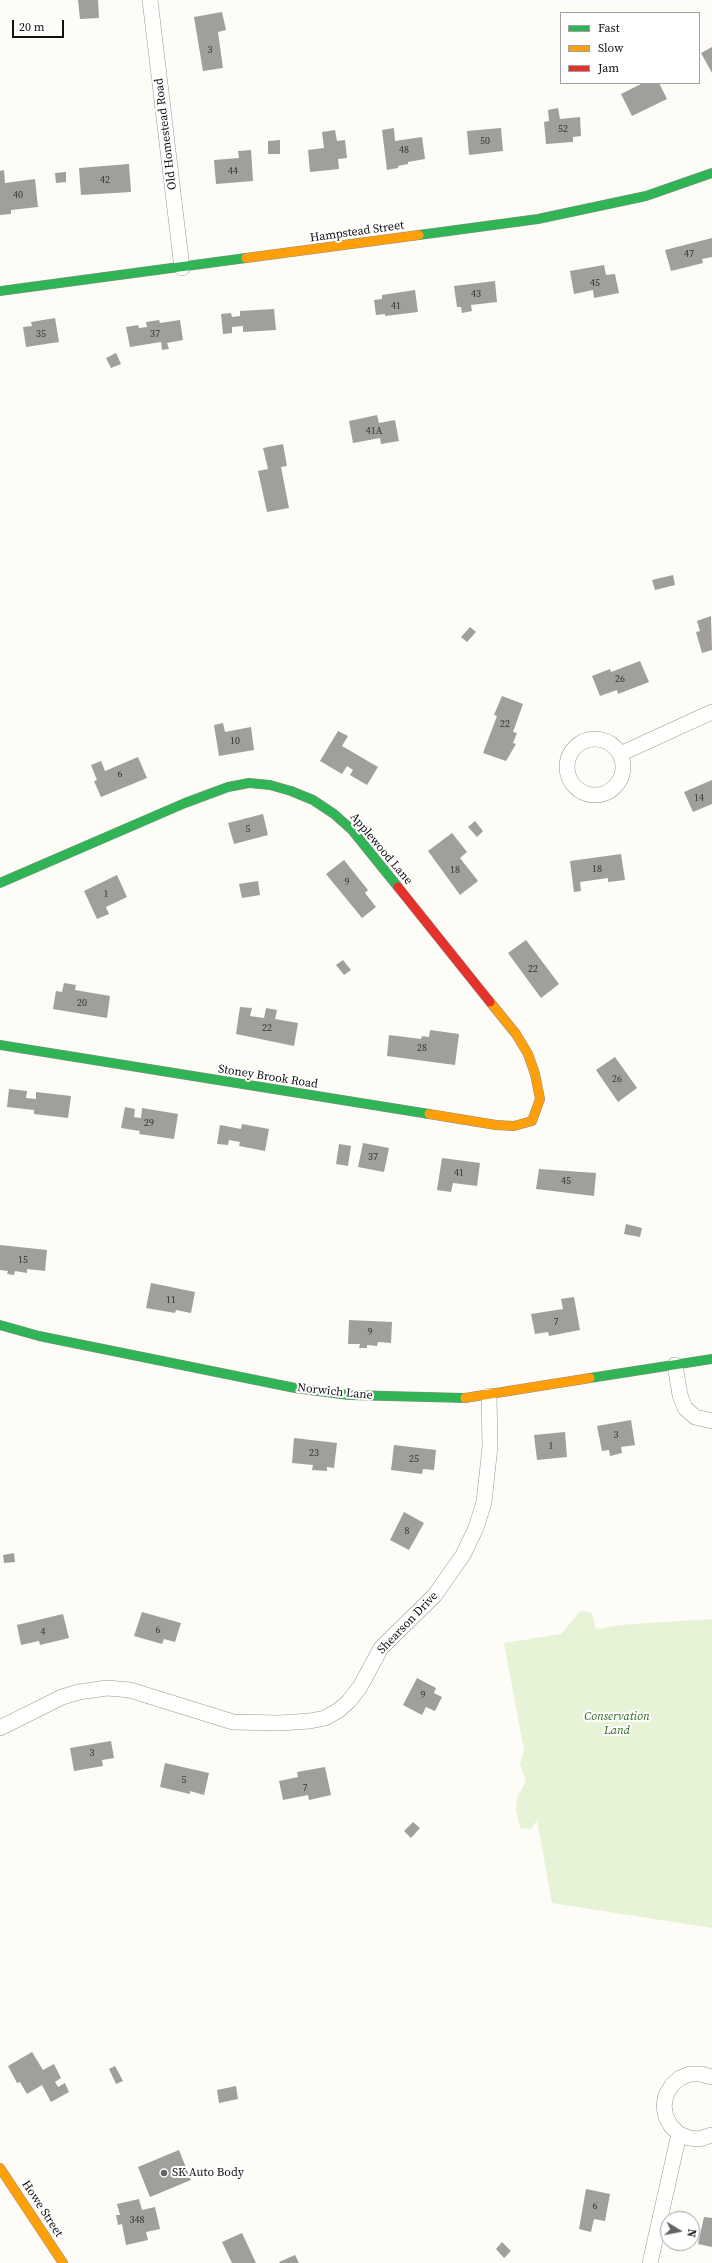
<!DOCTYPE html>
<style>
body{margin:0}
#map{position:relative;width:712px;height:2263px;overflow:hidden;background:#fdfcf7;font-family:"Source Serif 4",serif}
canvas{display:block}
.legend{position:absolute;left:560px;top:12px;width:140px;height:72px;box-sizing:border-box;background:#fff;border:1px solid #a0a0a0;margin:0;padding:5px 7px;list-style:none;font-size:12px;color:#111}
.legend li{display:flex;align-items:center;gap:8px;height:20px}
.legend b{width:20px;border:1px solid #a0a0a0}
.north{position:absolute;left:660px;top:2211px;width:40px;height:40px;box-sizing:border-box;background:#fff;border:1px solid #a0a0a0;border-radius:50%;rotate:100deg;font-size:11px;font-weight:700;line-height:16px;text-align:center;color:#111}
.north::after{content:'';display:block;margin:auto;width:14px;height:18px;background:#646362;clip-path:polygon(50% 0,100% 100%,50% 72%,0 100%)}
.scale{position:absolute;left:12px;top:20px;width:52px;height:18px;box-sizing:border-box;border:2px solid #111;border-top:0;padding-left:5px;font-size:12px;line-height:14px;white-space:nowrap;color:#111;-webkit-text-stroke:3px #fff;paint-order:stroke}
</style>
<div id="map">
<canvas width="712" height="2263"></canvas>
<ul class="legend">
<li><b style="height:5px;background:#30b455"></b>Fast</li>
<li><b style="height:5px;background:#ff9f0a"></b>Slow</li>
<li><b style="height:5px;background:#e5322d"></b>Jam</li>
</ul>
<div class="north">N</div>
<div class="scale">20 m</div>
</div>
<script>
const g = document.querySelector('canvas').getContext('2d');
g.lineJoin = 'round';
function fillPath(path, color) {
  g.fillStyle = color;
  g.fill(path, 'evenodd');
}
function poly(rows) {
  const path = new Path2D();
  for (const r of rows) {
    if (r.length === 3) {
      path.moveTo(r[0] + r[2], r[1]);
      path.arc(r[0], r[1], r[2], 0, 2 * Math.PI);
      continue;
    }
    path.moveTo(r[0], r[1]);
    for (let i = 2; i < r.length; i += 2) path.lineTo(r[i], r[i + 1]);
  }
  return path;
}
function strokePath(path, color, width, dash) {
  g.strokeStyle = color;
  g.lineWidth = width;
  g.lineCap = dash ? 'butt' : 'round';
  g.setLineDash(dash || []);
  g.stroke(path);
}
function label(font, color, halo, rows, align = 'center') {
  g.font = font + ' "Source Serif 4",serif';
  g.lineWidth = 4;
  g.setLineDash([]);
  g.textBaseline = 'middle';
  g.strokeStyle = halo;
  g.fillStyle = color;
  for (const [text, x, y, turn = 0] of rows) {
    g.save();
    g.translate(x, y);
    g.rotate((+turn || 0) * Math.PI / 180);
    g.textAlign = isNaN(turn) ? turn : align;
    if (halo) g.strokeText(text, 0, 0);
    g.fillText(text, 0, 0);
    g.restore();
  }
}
fillPath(poly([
 [581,1610,592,1613,596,1629,620,1625,712,1619,712,1928,552,1903,537,1820,531,1829,520,1828,516,1810,517,1798,526,1781,520,1764,524,1750,504,1643,561,1634]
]), '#e7f3d7');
fillPath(poly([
 [78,0,98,0,99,18,80,19],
 [222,12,226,30,218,32,223,68,203,71,194,17],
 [712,47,712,73,701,53],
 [643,83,659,83,667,99,632,116,621,94],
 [558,108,560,119,580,117,581,136,573,137,573,142,546,144,544,122,549,121,548,110],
 [394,128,395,141,422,137,425,159,408,162,408,164,398,166,398,168,387,170,382,130],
 [501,128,503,151,469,155,467,131],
 [335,130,337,141,345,140,347,158,338,159,339,169,310,172,308,150,324,148,322,132],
 [280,140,280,154,268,154,268,141],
 [251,150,253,181,216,184,214,160,239,158,238,151],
 [129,164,131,192,81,195,79,168],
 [4,170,5,183,35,179,38,207,11,210,11,214,0,215,0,171],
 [66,172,66,182,56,183,55,173],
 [712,238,712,257,702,259,703,263,671,271,665,250],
 [604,265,606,275,615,274,619,293,594,298,593,290,574,294,570,271],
 [495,281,497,302,471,305,472,311,462,313,461,307,457,307,454,286],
 [415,290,418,312,385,316,385,314,376,315,374,300,382,299,382,295],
 [274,309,276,330,243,332,243,326,232,327,232,333,223,334,221,314,231,313,232,317,240,316,240,311],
 [55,318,59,342,26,347,23,327,32,326,31,322],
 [159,320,160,323,180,320,183,340,167,343,169,349,162,350,161,342,130,347,126,327,138,325,139,328,147,327,146,322],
 [116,353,121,364,111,368,106,358],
 [377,415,379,423,395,420,399,441,381,444,380,438,353,443,349,421],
 [283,444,287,466,281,467,289,508,267,512,258,471,268,469,263,448],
 [673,575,675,585,655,590,652,580],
 [711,616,712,650,702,653,696,632,700,631,697,621],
 [470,627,476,632,467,642,461,637],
 [640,661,649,682,618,694,617,690,600,696,592,676,610,669,611,672],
 [502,696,523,704,513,732,517,733,513,743,516,744,506,761,483,753,497,716,494,715],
 [223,723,225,732,251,727,254,750,219,756,214,725],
 [338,731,348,736,342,746,378,767,367,785,350,775,353,770,347,766,342,774,320,761],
 [138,757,147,778,101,797,94,781,97,780,91,765,101,761,105,771],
 [712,780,712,804,693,812,684,792],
 [263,814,268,835,234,844,228,823],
 [475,821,483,831,477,837,468,827],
 [452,833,467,852,460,858,478,881,460,895,428,851],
 [621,854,625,880,608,882,608,878,580,882,581,891,574,892,570,861],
 [344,860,368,890,365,893,376,907,362,918,326,874],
 [117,875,127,897,106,907,109,914,97,919,84,891],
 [258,881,260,895,242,898,239,884],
 [526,940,559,984,541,998,508,953],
 [343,960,351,970,344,975,336,965],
 [64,983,76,985,75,990,110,996,107,1018,53,1009,56,991,62,992],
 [240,1007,252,1008,250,1016,264,1018,266,1008,277,1010,275,1019,298,1023,294,1046,236,1034],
 [430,1030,459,1034,455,1065,387,1056,389,1035,421,1039,422,1036,429,1037],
 [615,1057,637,1088,618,1102,596,1070],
 [9,1089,27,1091,26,1098,36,1099,36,1092,71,1096,68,1118,34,1114,34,1110,7,1107],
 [125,1107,135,1109,134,1117,141,1118,142,1108,178,1114,174,1139,139,1134,140,1131,121,1128],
 [242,1124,269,1129,265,1151,239,1146,240,1142,229,1140,228,1145,217,1144,220,1125,241,1129],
 [363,1143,389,1148,384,1172,358,1167],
 [339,1144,351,1146,348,1166,336,1164],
 [442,1158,480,1163,477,1186,453,1183,451,1192,437,1190],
 [539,1169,596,1173,594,1196,536,1189],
 [626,1224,642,1228,640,1237,624,1234],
 [0,1245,47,1250,45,1271,27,1269,27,1273,15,1271,14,1275,7,1274,8,1271,0,1270],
 [151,1283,195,1292,191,1313,176,1310,175,1313,146,1308],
 [574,1297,580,1330,549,1336,548,1332,535,1334,531,1314,563,1309,561,1299],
 [349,1320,392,1322,391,1343,378,1342,377,1346,367,1345,367,1348,359,1348,360,1344,348,1344],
 [631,1420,635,1445,621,1447,622,1453,610,1456,609,1450,602,1451,597,1426],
 [565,1432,567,1457,537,1460,534,1435],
 [294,1438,337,1443,334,1468,327,1467,327,1471,312,1470,313,1465,292,1463],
 [394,1445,436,1450,434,1470,423,1469,422,1474,391,1470],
 [404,1512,424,1523,409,1550,390,1540],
 [14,1553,15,1562,4,1563,3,1555],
 [142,1612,181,1623,175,1642,164,1639,162,1644,134,1636],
 [63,1614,69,1638,40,1645,39,1641,21,1645,17,1625],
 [417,1678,436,1688,434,1693,442,1697,435,1711,426,1707,422,1715,403,1705],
 [111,1741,114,1758,102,1760,103,1766,74,1771,70,1748],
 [165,1763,209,1773,204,1795,190,1791,190,1794,160,1787],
 [325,1767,331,1795,309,1800,308,1795,283,1800,279,1781,298,1777,297,1772],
 [413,1822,420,1828,411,1838,404,1831],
 [32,2052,43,2070,54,2064,61,2078,55,2082,58,2087,65,2083,69,2092,51,2102,42,2085,27,2094,20,2082,17,2083,8,2066],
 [115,2066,123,2081,116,2084,109,2069],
 [236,2086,238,2099,219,2103,217,2090],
 [179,2150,191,2180,150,2197,138,2167],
 [586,2189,610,2194,605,2221,594,2219,591,2232,579,2229],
 [139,2199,142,2210,155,2207,160,2229,146,2232,148,2240,126,2245,122,2224,118,2225,116,2215,120,2215,117,2204],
 [704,2217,712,2218,712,2247,698,2244],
 [242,2233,256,2263,232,2263,222,2242],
 [502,2242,511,2251,504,2258,496,2249],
 [295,2255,299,2263,280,2263,279,2262]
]), '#a19f9c');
const street = poly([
 [150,0,182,268],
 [595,767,28],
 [620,754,712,712],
 [675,1365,680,1395,685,1408,695,1417,712,1421],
 [0,1728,62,1697,79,1692,107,1688,130,1690,233,1722,280,1723,310,1721,325,1718,339,1710,349,1701,360,1687,381,1648,435,1595,463,1555,476,1528,484,1502,490,1447,489,1396],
 [712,2077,701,2074,690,2074,680,2078,672,2085,666,2095,664,2106,666,2117,671,2126,679,2134,689,2138,699,2139,712,2135],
 [650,2263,679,2134]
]);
const fast = poly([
 [419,235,538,219,646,196,712,173],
 [0,291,246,258],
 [0,883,185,803,228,787,249,783,270,785,291,791,313,800,334,814,352,830,398,887],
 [0,1045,429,1114],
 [0,1325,39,1336,295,1388,349,1395,465,1398],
 [590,1378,712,1359]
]);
const slow = poly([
 [246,258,419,235],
 [429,1114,496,1125,514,1126,532,1121,540,1099,535,1074,528,1054,516,1034,490,1002],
 [465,1398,590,1378],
 [0,2168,63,2263]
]);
const jam = poly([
 [398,887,490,1002]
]);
strokePath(street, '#979795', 16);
strokePath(fast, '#8e8d8b', 10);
strokePath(slow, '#8e8d8b', 10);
strokePath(jam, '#8e8d8b', 10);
strokePath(street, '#fffffe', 15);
strokePath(fast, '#30b455', 9);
strokePath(slow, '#ff9f0a', 9);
strokePath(jam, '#e5322d', 9);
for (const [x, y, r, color] of [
 [164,2173,4,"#646362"]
]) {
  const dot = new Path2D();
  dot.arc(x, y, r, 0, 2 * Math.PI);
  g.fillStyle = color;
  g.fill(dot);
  strokePath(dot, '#fff', 1.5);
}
label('10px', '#353434', null, [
 ["3",210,50],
 ["52",563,129],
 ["50",485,141],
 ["48",404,150],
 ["44",233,171],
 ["42",105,180],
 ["40",18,195],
 ["47",689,254],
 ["45",595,283],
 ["43",476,294],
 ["41",396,306],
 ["35",41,334],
 ["37",155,334],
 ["41A",374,431],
 ["26",620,679],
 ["22",505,724],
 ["10",235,741],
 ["6",120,774],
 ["14",699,798],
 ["5",248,829],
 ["18",597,869],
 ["18",455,870],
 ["9",347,882],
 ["1",106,894],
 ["22",533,969],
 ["20",82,1003],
 ["22",267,1028],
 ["28",422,1048],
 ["26",617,1079],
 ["29",149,1123],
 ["37",373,1157],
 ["41",459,1173],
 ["45",566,1181],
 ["15",23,1260],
 ["11",171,1300],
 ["7",556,1322],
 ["9",370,1332],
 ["3",616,1435],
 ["1",551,1446],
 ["23",314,1453],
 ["25",414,1459],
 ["8",407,1531],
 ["6",158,1630],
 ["4",43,1632],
 ["9",423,1695],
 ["3",92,1753],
 ["5",184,1780],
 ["7",305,1788],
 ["6",595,2206],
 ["348",137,2220]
]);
label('12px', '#111', '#fff', [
 ["Old Homestead Road",166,134,-97],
 ["Hampstead Street",357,232,-8],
 ["Applewood Lane",381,849,50],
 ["Stoney Brook Road",268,1077,9],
 ["Norwich Lane",335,1392,6],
 ["Shearson Drive",408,1623,-46],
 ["Howe Street",42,2209,57]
]);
label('italic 12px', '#2f6b1f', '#fff', [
 ["Conservation",617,1717],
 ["Land",617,1731]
]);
label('12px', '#111', '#fff', [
 ["SK Auto Body",172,2173]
], 'left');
</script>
